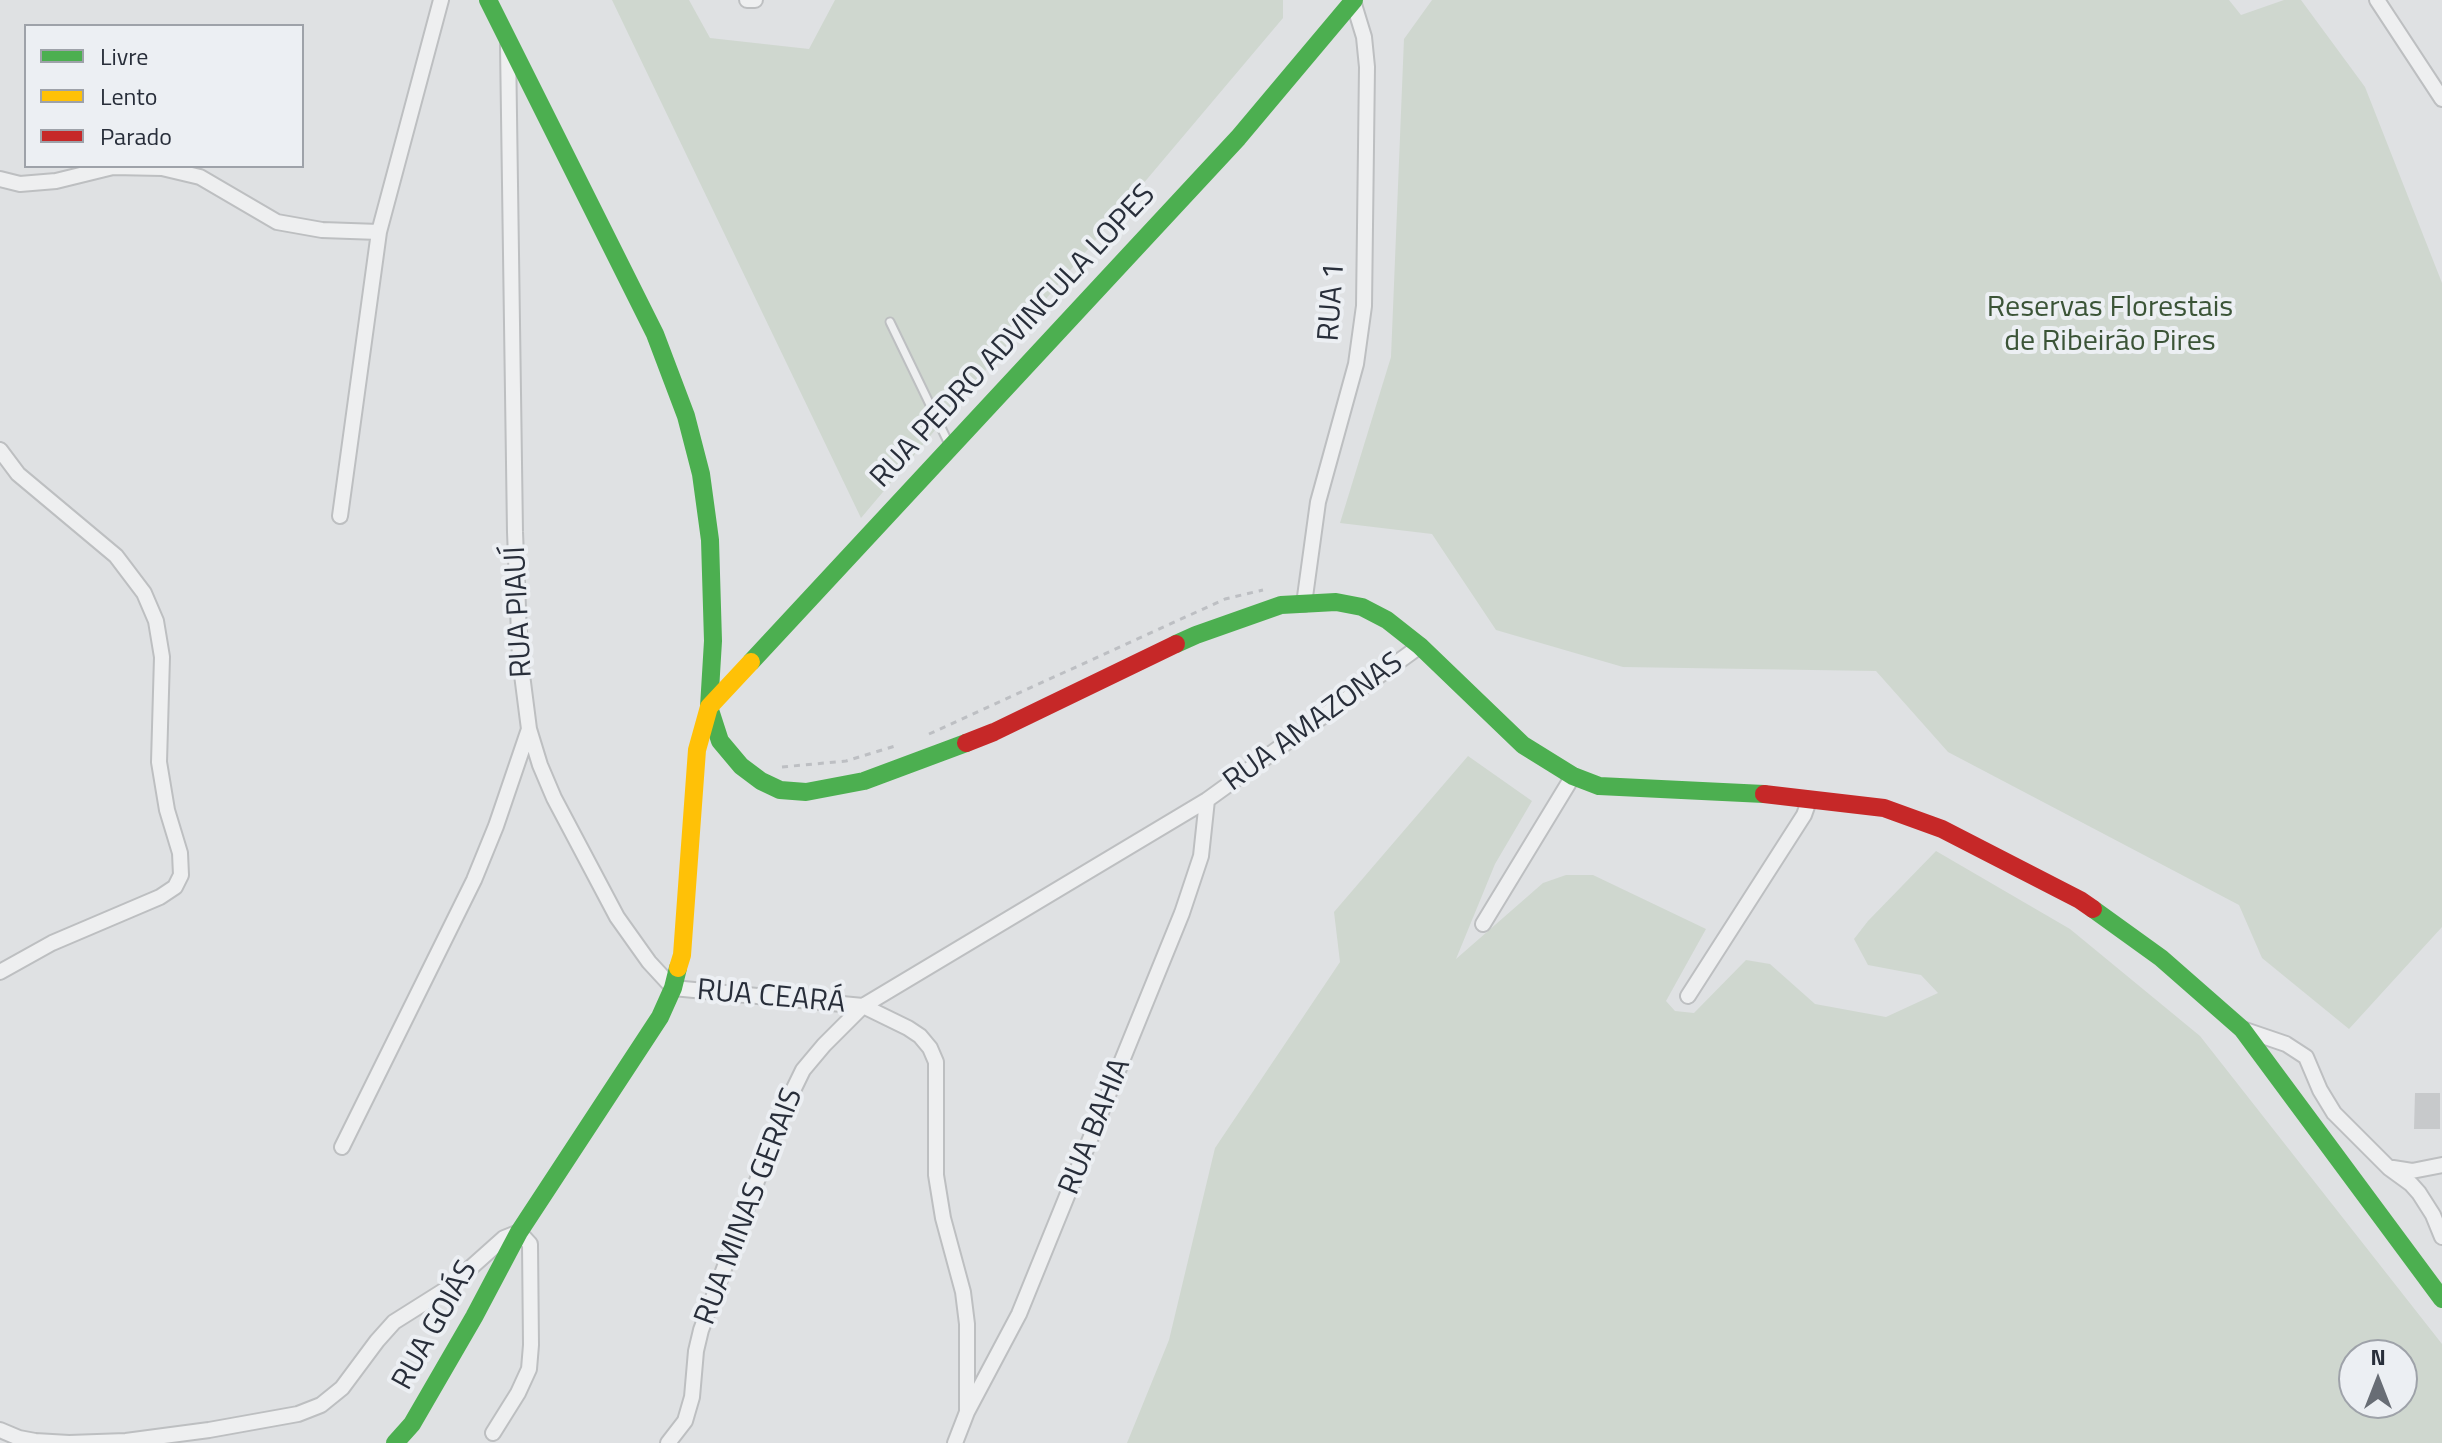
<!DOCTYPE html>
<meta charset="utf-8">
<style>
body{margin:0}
#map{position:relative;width:2442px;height:1443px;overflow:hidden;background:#dfe1e3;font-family:"Titillium Web",sans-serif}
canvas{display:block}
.legend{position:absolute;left:24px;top:24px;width:280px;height:144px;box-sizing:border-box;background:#eceff3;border:2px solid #9ea2a9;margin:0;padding:10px 14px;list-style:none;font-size:24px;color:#282e3a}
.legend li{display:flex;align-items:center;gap:16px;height:40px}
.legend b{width:40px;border:2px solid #9ea2a9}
.north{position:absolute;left:2338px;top:1339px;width:80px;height:80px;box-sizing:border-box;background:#eceff3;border:2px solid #9ea2a9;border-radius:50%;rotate:0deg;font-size:22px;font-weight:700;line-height:32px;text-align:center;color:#282e3a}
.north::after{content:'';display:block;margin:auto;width:28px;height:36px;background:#686d75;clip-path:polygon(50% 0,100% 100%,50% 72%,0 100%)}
</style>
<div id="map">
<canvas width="2442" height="1443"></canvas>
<ul class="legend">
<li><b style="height:10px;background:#4caf50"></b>Livre</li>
<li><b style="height:10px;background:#ffc107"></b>Lento</li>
<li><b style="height:10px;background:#c62828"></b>Parado</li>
</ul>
<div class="north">N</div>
</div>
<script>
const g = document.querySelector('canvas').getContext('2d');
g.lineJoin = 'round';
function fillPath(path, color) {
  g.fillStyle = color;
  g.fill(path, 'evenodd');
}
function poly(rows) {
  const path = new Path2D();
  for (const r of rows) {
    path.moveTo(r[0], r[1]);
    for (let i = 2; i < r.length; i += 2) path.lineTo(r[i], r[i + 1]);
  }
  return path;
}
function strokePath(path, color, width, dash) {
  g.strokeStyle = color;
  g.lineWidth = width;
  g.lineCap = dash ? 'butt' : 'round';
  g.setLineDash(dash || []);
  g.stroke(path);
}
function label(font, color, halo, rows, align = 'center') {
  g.font = font + ' "Titillium Web",sans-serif';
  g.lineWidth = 8;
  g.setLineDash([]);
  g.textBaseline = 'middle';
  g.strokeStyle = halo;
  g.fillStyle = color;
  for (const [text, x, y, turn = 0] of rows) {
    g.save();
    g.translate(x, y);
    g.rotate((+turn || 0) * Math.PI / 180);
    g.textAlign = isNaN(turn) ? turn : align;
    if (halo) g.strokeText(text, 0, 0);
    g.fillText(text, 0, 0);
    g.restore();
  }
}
fillPath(poly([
 [612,0,689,0,710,38,809,49,835,0,1283,0,1283,18,861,518],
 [1432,0,2229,0,2241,15,2284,0,2301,0,2365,87,2442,283,2442,927,2349,1029,2262,958,2239,905,1948,752,1876,671,1623,667,1496,630,1432,534,1340,523,1391,357,1404,39],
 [1468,756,1532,801,1495,864,1456,959,1543,883,1566,875,1593,875,1706,929,1666,1001,1675,1011,1694,1013,1746,960,1770,964,1815,1004,1886,1017,1938,993,1921,975,1868,965,1854,939,1868,921,1936,851,2070,929,2200,1036,2442,1344,2442,1443,1127,1443,1169,1340,1215,1148,1340,962,1334,912],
 [2402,1355,2402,1403,2354,1403,2354,1355]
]), '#cfd7cf');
fillPath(poly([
 [2415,1093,2440,1093,2440,1129,2414,1129]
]), '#c7c9cb');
const lane = poly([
 [890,322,950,446]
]);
const street = poly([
 [747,0,755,0],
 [2377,0,2442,99],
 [0,179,20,184,56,181,113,167,162,168,200,177,277,222,322,230,379,232],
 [0,450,18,474,116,556,144,593,156,621,162,657,159,762,167,810,180,853,181,875,175,887,160,897,52,943,0,972],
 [340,516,379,232,441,0],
 [1304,604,1318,502,1356,364,1364,306,1367,67,1364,37,1353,1],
 [529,729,540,765,554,798,617,917,649,962,673,988,863,1006,908,1028,920,1036,930,1048,936,1062,936,1175,943,1218,963,1292,967,1324,967,1412],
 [1483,924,1573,776],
 [1688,996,1804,815,1809,801],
 [2242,1029,2286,1044,2306,1057,2320,1090,2334,1113,2389,1168,2411,1184,2419,1193,2433,1215,2442,1237],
 [342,1147,474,880,496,826,529,729,520,659,515,532,508,45],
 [2393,1168,2412,1171,2442,1165],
 [0,1430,19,1438,35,1441,69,1443,126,1441,209,1430,298,1414,321,1405,342,1388,377,1341,394,1322,448,1288,504,1238,519,1232,530,1244,531,1345,529,1369,518,1393,493,1433],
 [668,1443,685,1421,692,1397,696,1351,701,1330,784,1109,803,1070,824,1045,863,1006,1207,800,1420,646],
 [955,1443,967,1412,1019,1314,1182,913,1201,856,1207,800]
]);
strokePath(lane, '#bdbfc1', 11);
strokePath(street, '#bdbfc1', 18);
strokePath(poly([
 [929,734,1225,599,1263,590],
 [782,767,846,761,895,746]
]), '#bdbfc3', 3, [6, 6]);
strokePath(lane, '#eeeff0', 7);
strokePath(street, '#eeeff0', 14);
strokePath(poly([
 [488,0,655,334,686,416,701,474,710,540,713,641,709,707,720,741,741,766,761,781,780,790,806,792,864,781,966,743],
 [1176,644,1196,635,1281,605,1336,602,1362,607,1387,620,1420,646,1523,745,1573,776,1599,786,1764,794],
 [751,662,1238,138,1354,0],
 [2093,909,2161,958,2242,1029,2442,1299],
 [395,1443,412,1424,474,1317,519,1232,660,1017,673,988,678,968]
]), '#4caf50', 18);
strokePath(poly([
 [678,968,682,955,697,750,709,707,751,662]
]), '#ffc107', 18);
strokePath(poly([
 [966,743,994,732,1176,644],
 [1764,794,1884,808,1942,829,2080,900,2093,909]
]), '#c62828', 18);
label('30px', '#282e3a', '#eceff3', [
 ["RUA 1",1333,302,-86],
 ["RUA PEDRO ADVINCULA LOPES",1014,337,-47],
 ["RUA PIAUÍ",520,612,-93],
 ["RUA AMAZONAS",1314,723,-36],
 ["RUA CEARÁ",771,998,5],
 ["RUA BAHIA",1096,1127,-68],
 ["RUA MINAS GERAIS",750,1207,-69],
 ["RUA GOIÁS",436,1326,-61]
]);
label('30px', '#3b5437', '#eceff3', [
 ["Reservas Florestais",2110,309],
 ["de Ribeirão Pires",2110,343]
]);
</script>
